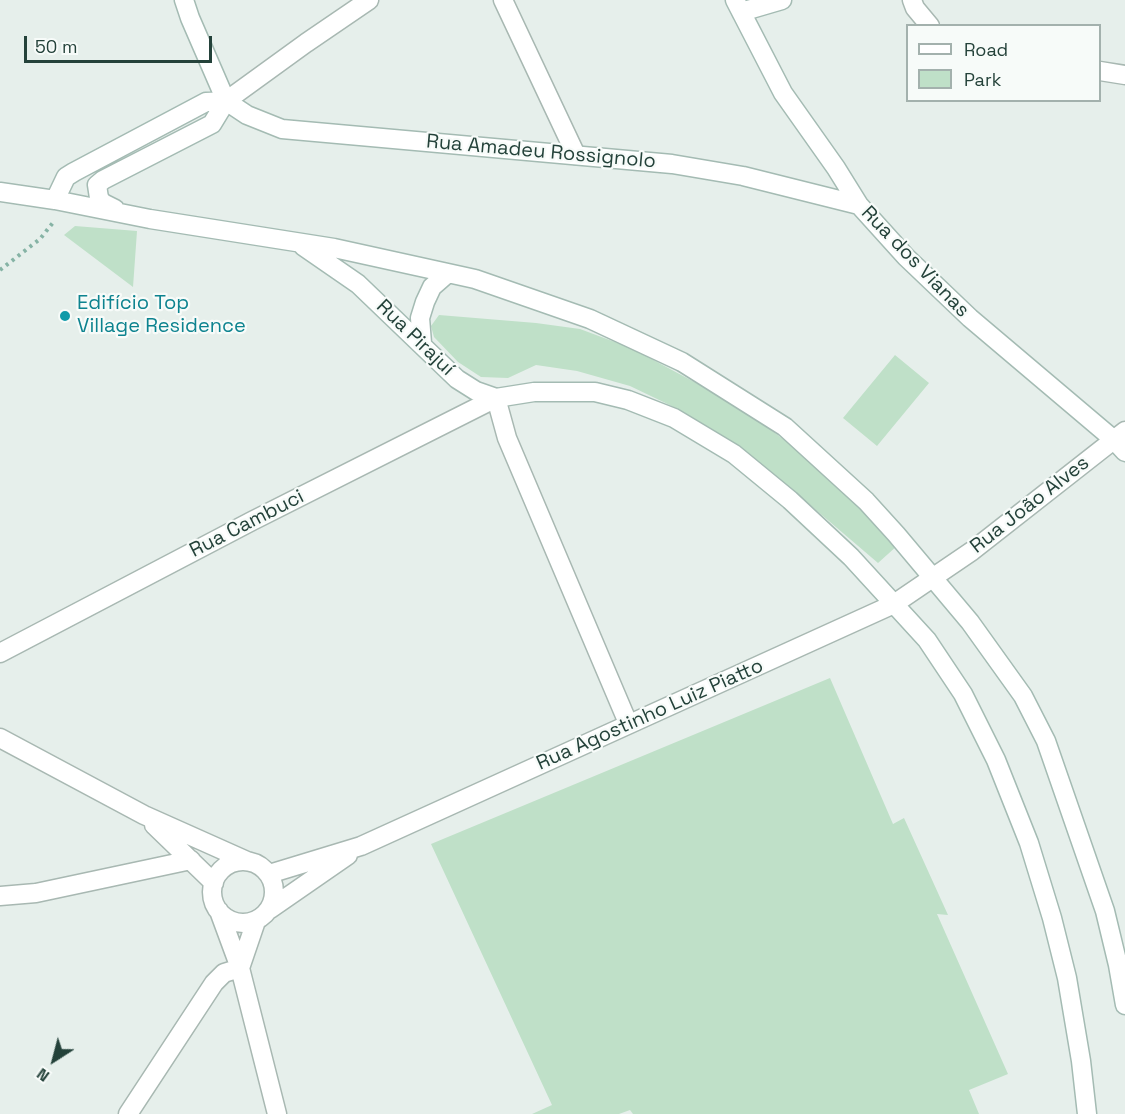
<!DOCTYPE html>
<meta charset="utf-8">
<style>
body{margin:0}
#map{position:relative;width:1125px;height:1114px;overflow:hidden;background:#e6efeb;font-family:"Space Grotesk",sans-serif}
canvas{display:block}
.legend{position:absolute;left:906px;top:24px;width:195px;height:78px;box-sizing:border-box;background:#f7fbf9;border:2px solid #a3b1ad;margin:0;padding:8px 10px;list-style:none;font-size:18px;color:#24423a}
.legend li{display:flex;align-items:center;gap:12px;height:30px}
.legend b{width:30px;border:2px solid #a3b1ad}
.north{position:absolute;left:24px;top:1030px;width:60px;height:60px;-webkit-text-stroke:4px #f7fbf9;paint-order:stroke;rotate:216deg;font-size:16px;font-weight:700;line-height:24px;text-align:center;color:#24423a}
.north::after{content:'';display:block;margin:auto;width:21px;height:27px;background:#24423a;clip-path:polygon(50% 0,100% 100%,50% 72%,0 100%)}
.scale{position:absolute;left:24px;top:36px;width:188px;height:27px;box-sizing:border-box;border:3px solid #24423a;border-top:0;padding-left:8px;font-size:18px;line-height:21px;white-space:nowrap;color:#24423a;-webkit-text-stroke:4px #f7fbf9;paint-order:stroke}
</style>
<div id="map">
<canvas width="1125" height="1114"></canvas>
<ul class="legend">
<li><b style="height:8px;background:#fff"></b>Road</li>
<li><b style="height:16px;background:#bfe0c8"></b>Park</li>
</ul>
<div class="north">N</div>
<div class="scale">50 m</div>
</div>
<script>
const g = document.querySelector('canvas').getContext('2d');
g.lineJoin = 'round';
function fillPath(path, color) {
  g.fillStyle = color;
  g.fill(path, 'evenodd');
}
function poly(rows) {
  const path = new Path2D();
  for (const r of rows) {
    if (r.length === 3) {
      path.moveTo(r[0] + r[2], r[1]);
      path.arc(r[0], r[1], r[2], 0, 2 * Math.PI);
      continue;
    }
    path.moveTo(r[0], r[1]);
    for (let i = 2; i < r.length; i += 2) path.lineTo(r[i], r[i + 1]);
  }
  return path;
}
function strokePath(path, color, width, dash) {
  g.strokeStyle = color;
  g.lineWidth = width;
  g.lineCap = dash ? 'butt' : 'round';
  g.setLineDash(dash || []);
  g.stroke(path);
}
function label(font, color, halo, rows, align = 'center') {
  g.font = font + ' "Space Grotesk",sans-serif';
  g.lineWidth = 4.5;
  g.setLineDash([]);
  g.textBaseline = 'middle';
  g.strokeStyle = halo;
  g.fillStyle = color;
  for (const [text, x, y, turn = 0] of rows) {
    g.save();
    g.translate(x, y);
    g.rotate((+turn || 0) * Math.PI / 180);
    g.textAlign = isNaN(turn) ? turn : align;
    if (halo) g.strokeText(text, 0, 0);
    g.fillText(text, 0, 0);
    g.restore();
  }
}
fillPath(poly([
 [75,226,137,231,133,287,64,235],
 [439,315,536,323,580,329,631,348,739,406,803,454,878,514,898,545,878,563,768,469,680,410,630,386,577,371,536,365,508,378,481,377,458,362,434,337,431,326],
 [895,355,929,383,877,446,843,418],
 [830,678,893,824,904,818,948,915,937,914,1008,1074,969,1090,979,1114,633,1114,630,1110,619,1114,532,1114,552,1105,431,844]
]), '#bfe0c8');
const street = poly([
 [503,0,576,155],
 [912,0,915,8,930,26],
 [1100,71,1125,75],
 [226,101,306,43,369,0],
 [0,653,252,521,496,398,507,438,628,723],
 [0,738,144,815,247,861],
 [154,825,214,883],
 [243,892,31],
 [269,874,361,846,894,604,972,551,1125,431],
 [0,896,36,893,191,860],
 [270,909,348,855],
 [219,911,240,968,277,1114],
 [240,968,256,921],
 [128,1114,214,983,224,973,240,968]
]);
const secondary = poly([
 [184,0,190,18,226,101],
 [735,0,783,93,836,168,859,205,906,257,970,318,1113,439,1125,452],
 [741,12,782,0],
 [226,101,247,115,282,129,672,164,743,176,859,205],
 [0,192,55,200,150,219,334,248,475,279,590,319,682,362,785,427,866,501,896,534,970,622,1023,696,1046,741,1105,911,1118,965,1125,1005],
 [55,200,66,177,74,172,206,102,226,101],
 [115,209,103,203,99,198,97,185,103,180,212,124,226,101],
 [303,246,358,284,457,379,476,391,496,398,534,392,595,392,628,400,674,418,734,454,790,500,851,557,927,640,963,694,996,760,1029,843,1052,918,1067,978,1081,1061,1087,1114],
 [422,343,420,318,425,302,432,287,448,273]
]);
strokePath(street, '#a8b8b2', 21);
strokePath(secondary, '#a4bbb3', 21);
strokePath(poly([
 [0,270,40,239,55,220]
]), '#86b3a5', 4, [3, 4.5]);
strokePath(street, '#fff', 18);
strokePath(secondary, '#fff', 18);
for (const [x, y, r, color] of [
 [65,316,6,"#0f9aa8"]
]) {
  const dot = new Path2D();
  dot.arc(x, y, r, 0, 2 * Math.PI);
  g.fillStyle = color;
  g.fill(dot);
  strokePath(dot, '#f7fbf9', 2);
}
label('20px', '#24423a', '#f7fbf9', [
 ["Rua Amadeu Rossignolo",541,152,5],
 ["Rua dos Vianas",915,262,46],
 ["Rua Pirajuí",415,338,44],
 ["Rua João Alves",1030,505,-38],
 ["Rua Cambuci",247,524,-27],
 ["Rua Agostinho Luiz Piatto",650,715,-24]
]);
label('20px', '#0d838f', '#f7fbf9', [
 ["Edifício Top",77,304],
 ["Village Residence",77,327]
], 'left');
</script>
